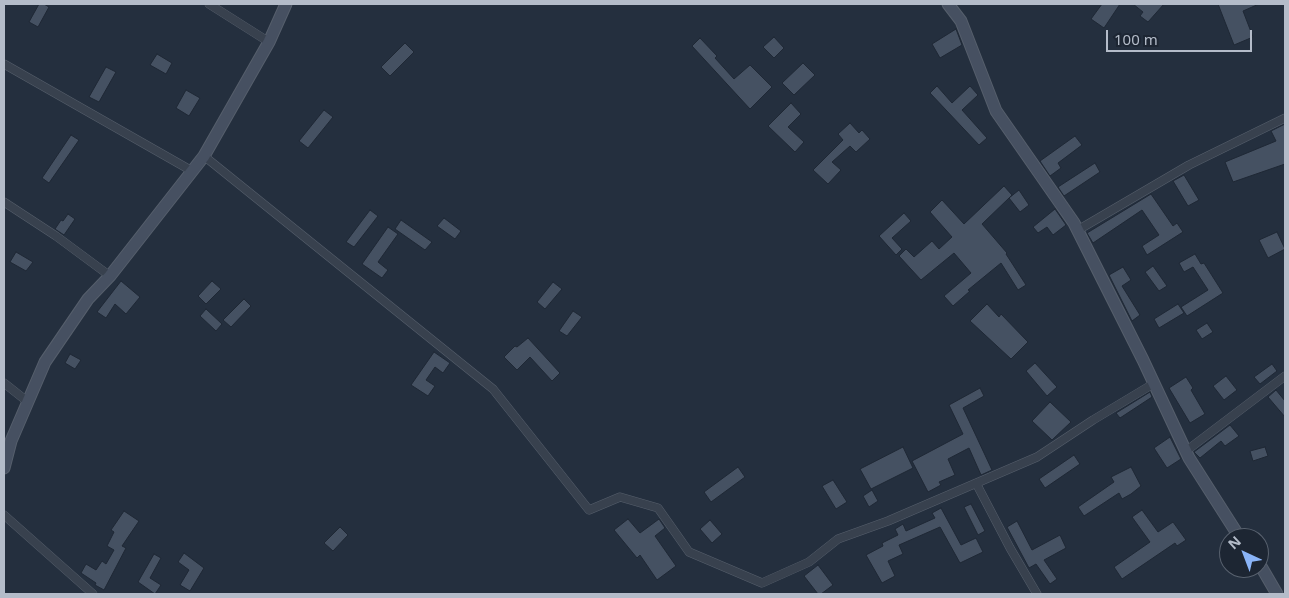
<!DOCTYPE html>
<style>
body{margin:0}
#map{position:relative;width:1289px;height:598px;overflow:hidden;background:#242f3e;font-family:"Noto Sans",sans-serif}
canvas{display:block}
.frame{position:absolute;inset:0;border:5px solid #b4bcc9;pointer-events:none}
.north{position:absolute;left:1219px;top:528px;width:50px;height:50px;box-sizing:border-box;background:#1d2633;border:1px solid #59626f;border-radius:50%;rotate:317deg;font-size:14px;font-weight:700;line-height:20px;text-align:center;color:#b4bcc9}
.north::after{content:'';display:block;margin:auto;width:18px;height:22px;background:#8ab4f8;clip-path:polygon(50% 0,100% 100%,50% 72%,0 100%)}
.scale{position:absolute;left:1106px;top:30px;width:146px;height:22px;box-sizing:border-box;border:2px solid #b4bcc9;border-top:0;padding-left:6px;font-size:15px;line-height:18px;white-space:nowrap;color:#b4bcc9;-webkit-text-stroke:4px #1d2633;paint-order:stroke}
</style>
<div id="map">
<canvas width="1289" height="598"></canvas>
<div class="frame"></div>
<div class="north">N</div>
<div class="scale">100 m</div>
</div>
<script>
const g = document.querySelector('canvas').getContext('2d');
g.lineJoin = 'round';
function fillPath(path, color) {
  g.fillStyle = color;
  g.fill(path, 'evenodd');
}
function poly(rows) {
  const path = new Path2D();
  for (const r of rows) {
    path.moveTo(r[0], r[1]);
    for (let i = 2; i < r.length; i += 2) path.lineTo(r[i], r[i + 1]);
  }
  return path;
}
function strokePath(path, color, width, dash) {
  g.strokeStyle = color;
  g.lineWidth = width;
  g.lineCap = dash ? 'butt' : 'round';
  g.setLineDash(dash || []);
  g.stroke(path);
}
const building = poly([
 [39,4,44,4,49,7,38,27,29,22,39,4],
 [1102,4,1120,4,1104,28,1091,19,1102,4],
 [1133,4,1164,4,1148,22,1140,16,1143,12,1133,4],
 [1218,4,1259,4,1243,11,1253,37,1234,45,1218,4],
 [956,29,962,45,940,58,932,44,956,29],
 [774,37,784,48,774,58,763,47,774,37],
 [700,38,717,56,715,58,734,79,750,65,772,87,750,109,692,46,700,38],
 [405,43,414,52,390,76,381,67,405,43],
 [157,54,172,63,166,74,150,65,157,54],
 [803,63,815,75,794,95,782,83,803,63],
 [106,67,116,72,99,102,89,97,106,67],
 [937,86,952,103,970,86,978,95,962,110,987,138,979,145,930,93,937,86],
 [186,90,200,98,189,116,176,108,186,90],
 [791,103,801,114,788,127,804,142,795,152,768,126,791,103],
 [324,110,333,117,308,148,299,141,324,110],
 [850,123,859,133,862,130,870,139,856,152,850,146,832,162,841,170,828,184,813,170,843,140,838,134,850,123],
 [1285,124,1285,164,1233,182,1225,162,1276,141,1271,131,1285,124],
 [71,135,79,140,49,183,42,178,71,135],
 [1075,136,1082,145,1058,163,1061,168,1050,176,1040,161,1075,136],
 [1095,163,1100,172,1064,196,1058,187,1095,163],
 [1184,175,1199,200,1188,206,1173,181,1184,175],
 [1004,186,1012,195,1009,198,1019,190,1029,205,1020,212,1009,198,982,224,1007,253,1006,254,1026,285,1018,290,1001,263,968,290,970,291,953,306,944,296,971,273,954,253,921,280,899,256,906,249,914,257,932,241,939,249,952,237,930,212,942,200,964,224,1004,186],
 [1151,194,1173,226,1177,223,1183,232,1147,255,1142,246,1159,235,1142,210,1093,243,1087,233,1151,194],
 [1055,209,1066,225,1053,235,1047,227,1038,233,1033,227,1055,209],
 [370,210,378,216,354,247,346,242,370,210],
 [904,213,911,221,892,238,902,249,896,255,879,236,904,213],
 [68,214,75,219,64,235,55,229,61,220,63,221,68,214],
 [444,218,461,231,455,239,437,226,444,218],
 [401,220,432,242,425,250,395,229,401,220],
 [388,227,398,234,378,262,388,270,382,278,362,264,388,227],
 [1277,232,1285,249,1268,258,1259,240,1277,232],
 [16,252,33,262,26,271,10,262,16,252],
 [1195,254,1201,264,1204,263,1223,293,1187,316,1181,307,1208,290,1193,267,1184,272,1179,263,1195,254],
 [1153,266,1167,286,1159,291,1145,272,1153,266],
 [1123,267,1131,280,1122,286,1140,315,1132,321,1109,275,1123,267],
 [121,281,140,297,126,314,115,304,106,318,97,312,121,281],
 [212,281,221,289,206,304,198,296,212,281],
 [553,282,562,289,545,309,537,302,553,282],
 [244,299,251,306,231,327,223,320,244,299],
 [987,304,999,317,1001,314,1028,342,1011,359,970,321,987,304],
 [1178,304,1184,313,1159,328,1154,319,1178,304],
 [206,309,222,324,216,331,200,316,206,309],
 [573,311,582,317,567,336,559,331,573,311],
 [1207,323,1213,332,1202,339,1196,330,1207,323],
 [528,338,560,373,552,381,530,357,517,370,504,357,515,346,517,347,528,338],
 [434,352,450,363,443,373,435,367,426,380,435,386,428,396,411,385,434,352],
 [70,354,81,360,75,369,65,363,70,354],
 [1035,363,1057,387,1047,396,1026,371,1035,363],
 [1272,364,1277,371,1260,384,1254,377,1272,364],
 [1226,376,1237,390,1224,400,1213,386,1226,376],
 [1186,377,1193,388,1191,390,1205,414,1190,423,1169,388,1186,377],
 [980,388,984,396,963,408,992,470,981,475,969,448,948,459,955,475,939,482,941,485,928,492,912,461,963,434,949,405,980,388],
 [1276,390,1285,401,1285,417,1268,397,1276,390],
 [1150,392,1152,397,1120,418,1116,413,1150,392],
 [1050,402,1071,422,1052,440,1032,421,1050,402],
 [1230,425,1239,436,1225,446,1221,441,1200,458,1194,452,1230,425],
 [1170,437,1181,459,1167,468,1154,448,1170,437],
 [903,447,913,468,871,489,860,469,903,447],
 [1265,447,1268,456,1253,461,1250,451,1265,447],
 [1074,455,1080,464,1045,488,1039,479,1074,455],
 [738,467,745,477,711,502,704,492,738,467],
 [1131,467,1141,486,1131,494,1122,499,1119,493,1084,516,1078,507,1114,482,1111,477,1131,467],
 [833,480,847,502,836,509,822,486,833,480],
 [872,490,878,501,869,507,863,496,872,490],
 [971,504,985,531,978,535,964,507,971,504],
 [941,508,961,545,976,538,983,552,960,563,940,527,899,545,903,554,888,561,895,576,882,583,866,555,883,546,882,543,898,535,895,529,903,524,906,531,935,518,932,513,941,508],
 [1142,510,1158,532,1173,522,1186,540,1177,546,1175,543,1122,579,1114,567,1150,542,1132,517,1142,510],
 [124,511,139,521,122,546,126,548,104,590,95,585,96,583,81,573,86,564,96,570,102,561,106,564,114,550,107,546,114,532,111,530,124,511],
 [628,519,640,533,659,519,665,528,655,536,676,566,657,580,640,555,637,558,614,530,628,519],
 [710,520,722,534,712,543,700,529,710,520],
 [1017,521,1032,550,1060,535,1066,548,1044,560,1057,579,1050,584,1036,564,1029,568,1007,527,1017,521],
 [340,527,348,535,333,551,324,543,340,527],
 [184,553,204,568,190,591,180,585,189,570,178,562,184,553],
 [154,554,161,558,150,578,161,585,155,594,138,582,154,554],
 [818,565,833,585,821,594,818,594,804,576,818,565]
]);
fillPath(building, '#455162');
strokePath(building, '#1f2835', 1);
const street = poly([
 [209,4,269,42],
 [4,64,192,171],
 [204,156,493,389,589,510,620,497,658,508,689,552,762,583,809,562,838,539,888,521,1037,457,1093,420,1153,384],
 [4,202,56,236,110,276],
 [1078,230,1189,165,1285,118],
 [4,383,28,402],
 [1186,451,1285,376],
 [976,483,1010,548,1037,594],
 [4,515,93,594]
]);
const secondary = poly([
 [948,4,961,21,996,111,1074,223,1143,360,1189,458,1240,538],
 [4,468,11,441,45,362,88,299,110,276,204,156,269,42,286,4],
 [1259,563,1277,594]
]);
strokePath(street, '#565f6c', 9);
strokePath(secondary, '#565f6c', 13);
strokePath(street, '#38414e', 8);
strokePath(secondary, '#465061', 11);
</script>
